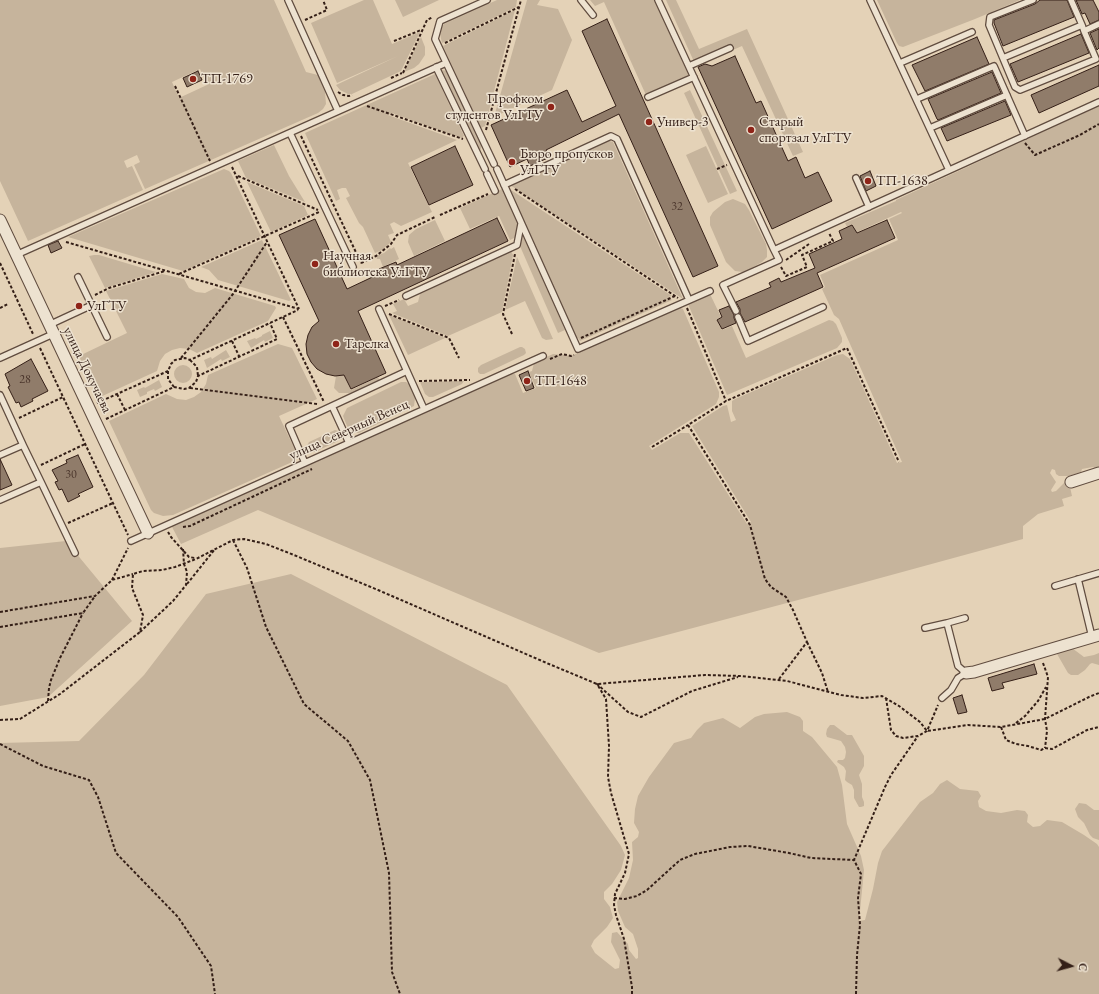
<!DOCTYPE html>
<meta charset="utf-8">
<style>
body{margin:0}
#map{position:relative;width:1099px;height:994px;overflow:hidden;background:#e4d2b7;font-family:"EB Garamond",serif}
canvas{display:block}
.north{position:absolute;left:1051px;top:946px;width:40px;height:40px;-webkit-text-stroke:3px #ede2d0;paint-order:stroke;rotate:96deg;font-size:11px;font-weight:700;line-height:16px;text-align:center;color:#341f17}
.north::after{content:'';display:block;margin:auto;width:14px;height:18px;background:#341f17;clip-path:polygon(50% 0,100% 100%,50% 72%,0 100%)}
</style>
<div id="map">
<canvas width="1099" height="994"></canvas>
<div class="north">С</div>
</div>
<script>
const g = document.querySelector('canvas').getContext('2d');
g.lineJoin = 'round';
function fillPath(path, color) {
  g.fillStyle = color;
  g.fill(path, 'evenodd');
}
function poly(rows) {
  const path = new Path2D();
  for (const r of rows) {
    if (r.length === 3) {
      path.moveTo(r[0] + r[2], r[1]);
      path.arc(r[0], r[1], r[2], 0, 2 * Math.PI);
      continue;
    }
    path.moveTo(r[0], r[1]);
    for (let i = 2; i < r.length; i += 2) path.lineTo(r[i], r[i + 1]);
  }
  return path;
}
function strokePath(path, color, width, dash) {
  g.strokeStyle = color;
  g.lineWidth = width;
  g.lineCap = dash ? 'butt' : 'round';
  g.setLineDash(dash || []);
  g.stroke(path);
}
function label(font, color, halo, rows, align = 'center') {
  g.font = font + ' "EB Garamond",serif';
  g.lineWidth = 3;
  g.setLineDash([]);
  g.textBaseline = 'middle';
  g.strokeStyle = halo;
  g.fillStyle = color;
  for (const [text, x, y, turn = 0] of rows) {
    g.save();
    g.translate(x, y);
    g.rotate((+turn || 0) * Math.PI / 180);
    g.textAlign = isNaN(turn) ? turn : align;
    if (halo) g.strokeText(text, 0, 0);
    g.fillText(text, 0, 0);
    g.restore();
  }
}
fillPath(poly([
 [0,0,274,0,306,72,318,75,325,92,326,104,323,109,318,113,145,189,134,165,140,162,137,155,124,161,127,168,132,166,143,190,28,241,0,181],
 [200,69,207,85,179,98,172,82],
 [364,0,373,0,392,44,420,32,401,71,352,94,348,94,340,90,336,85,398,56,337,83,311,23],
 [395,0,439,0,403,17],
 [497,0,517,0,516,7,442,43,440,34,441,28,444,24],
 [527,0,540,0,537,5,558,9,572,40,552,90,494,117],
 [590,0,654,0,689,76,646,95,604,2,595,6],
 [666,0,676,0,699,49,747,29,803,152,793,156,742,46,696,66],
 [877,0,1020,0,975,19,903,47,899,46,897,43],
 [515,10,485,126,481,128,443,46],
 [421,37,425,47,425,55,419,64,414,68,404,72],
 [442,70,447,71,482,145,480,151],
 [435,74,464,136,461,138,392,113,388,115,457,140,408,163,432,212,401,226,394,222,390,224,394,233,388,235,391,242,382,250,375,253,363,227,359,223,346,198,350,196,346,188,342,188,337,190,340,199,336,201,305,133],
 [690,90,737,191,730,194,684,93],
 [1099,106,1099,469,1096,469,1093,467,1082,469,1081,472,1069,476,1059,476,1056,474,1055,470,1052,469,1050,473,1056,482,1051,490,1052,492,1056,491,1066,481,1070,487,1072,496,1062,499,1064,506,1038,514,1023,526,1023,539,862,583,599,653,258,510,181,544,171,525,509,374,515,374,523,393,536,388,529,372,532,371,534,363,553,354,571,356,679,307,683,309,719,392,719,397,716,404,649,446,652,450,680,433,689,433,747,524,751,522,692,426,723,406,727,405,731,422,736,420,732,411,732,401,735,399,837,355,843,354,850,359,897,463,902,462,839,319,834,315,822,289,825,287,820,275,898,240,889,219,902,213,901,212,851,235,845,223,896,201,896,200],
 [607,140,613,142,683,299,510,185],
 [274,145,289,176,305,202,246,178,238,161],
 [706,146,728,194,708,203,686,155],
 [224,169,229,171,231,173,261,236,183,271,68,237],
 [247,182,304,206,308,215,271,232],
 [508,188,672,296,668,297,672,300,580,341,578,338,576,338],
 [502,189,565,330,558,333,516,237,510,240,499,216,470,229,460,208],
 [733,199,745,204,749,210,766,244,767,250,767,257,762,262,750,269,743,272,735,271,726,262,710,225,710,217,713,212,725,202],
 [435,220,445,241,414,256,408,242,409,235,416,229],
 [262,240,291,300,289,301,218,280,209,270,201,267],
 [394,247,399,259,383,267,380,259,377,259,376,256,384,253,390,248,391,249],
 [511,251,513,255,502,312,448,336,392,313,397,311,393,304,404,299,408,306,418,302,420,294],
 [94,255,99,255,156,272,105,288,89,256],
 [517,257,553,339,546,340,542,338,525,301,505,310],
 [162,274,184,279,189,288,196,292,205,293,215,288,275,306,276,308,268,321,197,353,189,349,180,348,172,350,165,354,160,361,157,371,98,398,79,356,127,333,106,291],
 [710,294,721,317,717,320,722,330,732,326,746,358,829,320,833,321,836,324,842,338,842,342,837,348,727,395,688,304],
 [389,315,445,338,408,355],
 [270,331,273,338,265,342,264,340,251,348,247,341,255,338,256,339,262,336,262,335],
 [278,344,292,348,317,399,279,416,296,452,295,459,290,463,173,515,163,516,154,513,151,510,109,421,166,394,177,399,186,400,194,397,201,392,206,384,208,375],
 [520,347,522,347,525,349,526,353,524,355,484,374,480,374,478,372,478,368,481,365],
 [226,350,230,357,222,361,221,359,207,368,204,360,211,357,212,359],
 [183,374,9],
 [344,375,351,390,378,377,380,381,355,393,339,393,334,388,336,376],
 [159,380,162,387,155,391,154,389,147,392,147,394,140,397,137,390,144,387,145,388],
 [464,381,462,384,433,397,429,397,425,394,420,382],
 [401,382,406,382,409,384,415,398,414,406,359,433,353,433,349,431,343,416,347,408],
 [335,430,338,431,341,435,340,438,338,441,315,452,310,452,307,449,307,446,309,442],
 [66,541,132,621,48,697,0,706,0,548],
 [291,574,507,685,621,846,625,855,621,870,612,884,604,892,604,899,610,907,613,918,607,927,594,940,591,946,595,953,615,969,619,968,620,960,611,942,612,933,617,932,628,944,629,950,636,959,638,958,638,949,633,934,625,927,618,911,617,902,629,878,633,860,632,842,638,837,639,832,634,823,635,809,638,796,649,777,674,743,691,738,697,730,704,723,723,718,740,728,755,717,764,714,787,712,800,717,803,721,803,731,812,737,837,767,842,785,847,824,861,856,864,870,859,921,865,920,873,889,878,863,882,851,920,802,933,793,940,784,947,780,960,789,978,791,981,796,978,801,979,807,986,811,1001,813,1017,810,1025,811,1028,815,1027,822,1033,827,1040,826,1047,820,1062,822,1084,835,1097,844,1099,847,1099,994,0,994,0,743,79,741,144,675,206,594],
 [1072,648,1084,657,1094,655,1099,653,1099,665,1092,663,1090,664,1085,670,1078,675,1071,675,1068,673,1057,654,1058,652],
 [830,725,834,725,847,735,852,735,864,756,864,766,859,775,862,784,862,797,864,802,864,806,861,807,859,807,854,798,854,790,852,785,847,782,845,780,846,771,844,767,837,762,838,760,843,760,845,758,846,752,845,747,841,741,827,737,826,734,827,729],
 [1079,803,1086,804,1094,810,1099,810,1099,840,1093,838,1090,835,1084,823,1078,817,1075,809]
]), '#c6b49c');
const building = poly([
 [1040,0,1067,0,1074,17,1003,46,994,23,994,20,1035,4,1040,0],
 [1076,0,1093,0,1099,12,1099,20,1090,24,1085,13,1082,14,1076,0],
 [607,19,718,266,693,277,619,114,546,150,550,157,530,166,527,159,510,167,491,125,567,90,582,122,616,106,582,31,607,19],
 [1099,29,1099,48,1097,50,1090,33,1099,29],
 [1081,34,1089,53,1018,82,1010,64,1081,34],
 [977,37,989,64,925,91,912,65,977,37],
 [735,56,756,103,761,101,788,161,796,157,805,178,818,172,832,201,772,229,698,67,705,64,712,66,735,56],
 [1099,65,1099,86,1039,113,1031,95,1099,65],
 [198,71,202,80,187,87,183,78,198,71],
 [992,72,1001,93,938,120,937,119,928,99,992,72],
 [1005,101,1011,115,947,141,941,128,1005,101],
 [455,146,473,185,429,205,411,167,455,146],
 [870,171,876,186,866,191,860,176,870,171],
 [497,218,508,241,358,311,386,373,351,389,344,375,335,376,326,374,317,369,311,362,307,354,306,344,308,335,312,327,319,321,279,235,315,219,347,289,381,273,379,269,396,262,397,265,497,218],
 [887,220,895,238,817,273,823,287,745,322,740,313,740,309,736,302,771,287,769,283,779,278,781,282,815,268,809,254,842,239,839,231,852,225,857,233,887,220],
 [58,241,62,248,51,253,48,245,58,241],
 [729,306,734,315,734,318,736,323,722,329,717,320,722,317,719,310,729,306],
 [31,359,48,391,32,399,33,401,21,407,19,402,16,403,8,387,10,386,5,374,31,359],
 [528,371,534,388,526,391,519,375,528,371],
 [78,455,93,487,78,494,80,496,68,502,62,489,59,490,55,482,58,481,52,470,67,463,66,460,78,455],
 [0,459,12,485,0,490,0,459],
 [1034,664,1037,674,1002,683,1004,688,992,691,988,678,1034,664],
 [962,695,967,712,958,714,953,698,962,695]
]);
fillPath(building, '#907c6a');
strokePath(building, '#341f17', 1);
const lane = poly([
 [288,0,338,111],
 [487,0,440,21,435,39,494,164],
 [581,0,593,15],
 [658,0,774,250],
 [870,0,949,170],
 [1033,0,990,17,989,25,1015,87,1020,90,1096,59,1084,31],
 [1071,0,1082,25],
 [1003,58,1082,25,1084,31,1099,24],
 [900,63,972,32],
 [689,66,730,48],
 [436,67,485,169],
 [648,97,694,77],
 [917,99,994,66,1025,136],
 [930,128,1007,95],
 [290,133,353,267],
 [497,169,578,349,710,291],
 [487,174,495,191],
 [856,178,869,207],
 [504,185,611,136,617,139,689,300],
 [16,255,446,63],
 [78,277,107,337],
 [406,296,517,245,521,224],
 [379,309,424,409],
 [736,311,723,285,779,260,774,250,1099,102],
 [738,317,748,341,823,307],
 [49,325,92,305],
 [0,358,53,334],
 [0,395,23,445,0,455],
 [332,406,349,443],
 [305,463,289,426,407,371],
 [41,482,75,553],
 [0,500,41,482,23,445],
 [131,541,543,356],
 [1078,579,1092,637],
 [1055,586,1099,573],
 [947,623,965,618],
 [925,628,947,623,958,666,966,673,958,678,951,690,942,698]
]);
const street = poly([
 [0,220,148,533],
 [1071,482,1099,473],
 [966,673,974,672,1099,635]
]);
strokePath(lane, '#604c3f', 8);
strokePath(street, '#604c3f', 13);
strokePath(poly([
 [305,20,327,10,323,0],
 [394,41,421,30],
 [445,43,519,7],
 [403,73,427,20,433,17],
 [391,78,402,73],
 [175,86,210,161],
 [338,92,343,95,349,96,352,95],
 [367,106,463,139],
 [486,130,521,0],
 [301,136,361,263],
 [1025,143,1035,155,1080,135,1099,124],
 [232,167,299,309],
 [717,169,727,165],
 [238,176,318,210],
 [515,189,678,298],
 [440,215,488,194],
 [66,242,299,309],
 [786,260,809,244],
 [0,263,33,334],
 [361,263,376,256,391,244,397,235,435,217],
 [781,267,786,276,807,267,802,255,833,241,829,233],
 [179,274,319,212],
 [95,295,109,288,165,271],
 [385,306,399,300],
 [0,308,8,304],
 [687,308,726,401],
 [389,314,449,338,459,358],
 [283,317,324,402],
 [512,334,503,314,515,254],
 [581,338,675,296],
 [232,341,239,356],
 [40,348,128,535],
 [181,358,233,294,267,242],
 [550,359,562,354,571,356,574,355],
 [190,360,197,367,198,376],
 [168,371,168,379,174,387],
 [419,381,470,380],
 [190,388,317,404],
 [117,394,125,410],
 [97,403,168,371,171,364,175,360,185,358,190,360,298,310],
 [19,418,63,397],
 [106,419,174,387,184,389,189,388,196,382,198,376,277,339,270,323],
 [652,447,688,425],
 [41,465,85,444],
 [68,523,113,503],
 [183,527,190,526,312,469],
 [168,532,171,537,189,557,195,558],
 [233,540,247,568,266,627,304,704,348,741,370,780,389,873,392,972,400,994],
 [112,580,128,548],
 [187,584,215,549],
 [0,612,95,596,112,580,133,574],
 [0,627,83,613,95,596],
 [140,632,173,601,186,585,187,572,184,564,183,549],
 [807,642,822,673,828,692],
 [1043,663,1048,677,1045,719,1047,731,1045,748],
 [779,679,807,642,793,610,786,597,771,587,765,579,750,525,688,425,726,401,847,348,899,462],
 [886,698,891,730,896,736,903,738,918,736,927,731,938,705],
 [48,701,49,688,51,680,60,658,83,613],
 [0,720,20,719,60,694,140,632,143,615,132,588,133,574,143,571,162,570,175,567,196,559,233,540,244,539,266,544,294,555,378,590,549,664,597,684,705,675,741,676,787,681,841,695,863,698,882,696,899,706,920,722,927,731,968,725,1001,727,1045,719,1089,697,1099,693],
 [1016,723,1025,716,1038,701,1046,687],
 [1001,727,1006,740,1016,744,1028,746,1041,750,1045,748,1052,749,1087,730,1099,727],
 [0,744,43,766,89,780,98,797,116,853,178,917,211,966,215,994],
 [614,898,625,899,637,896,647,890,680,860,695,854,730,847,748,846,789,853,811,858,854,860],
 [632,994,632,987,624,939,616,915,614,905,615,894,625,873,629,854,611,793,608,777,609,746,606,699,597,684,628,712,641,717,692,691,738,677],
 [856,994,857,955,860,925,858,898,861,874,854,860,885,787,891,775,918,736]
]), '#341f17', 2, [3, 2]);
strokePath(lane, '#ede2d0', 5.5);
strokePath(street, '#ede2d0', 11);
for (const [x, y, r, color] of [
 [193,79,4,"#8f2418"],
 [551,107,4,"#8f2418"],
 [649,122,4,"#8f2418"],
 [751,130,4,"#8f2418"],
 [512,162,4,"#8f2418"],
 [868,181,4,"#8f2418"],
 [315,264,4,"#8f2418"],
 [79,306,4,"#8f2418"],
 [336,344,4,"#8f2418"],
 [527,381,4,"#8f2418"]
]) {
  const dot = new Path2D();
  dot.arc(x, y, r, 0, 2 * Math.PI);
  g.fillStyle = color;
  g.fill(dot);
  strokePath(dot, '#ede2d0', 1.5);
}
label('12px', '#4b362c', null, [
 ["32",677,207],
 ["28",25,380],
 ["30",71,475]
]);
label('14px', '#341f17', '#ede2d0', [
 ["ТП-1769",201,79],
 ["Профком",543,99,"right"],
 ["студентов УлГТУ",543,115,"right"],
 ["Универ-3",657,122],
 ["Старый",759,122],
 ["спортзал УлГТУ",759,138],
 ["Бюро пропусков",520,154],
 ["УлГТУ",520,170],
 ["ТП-1638",876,181],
 ["Научная",323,256],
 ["библиотека УлГТУ",323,272],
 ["УлГТУ",87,306],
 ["Тарелка",344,344],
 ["ТП-1648",535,381]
], 'left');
label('14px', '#341f17', '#ede2d0', [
 ["улица Докучаева",87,370,64],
 ["улица Северный Венец",349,430,-24]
]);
</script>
